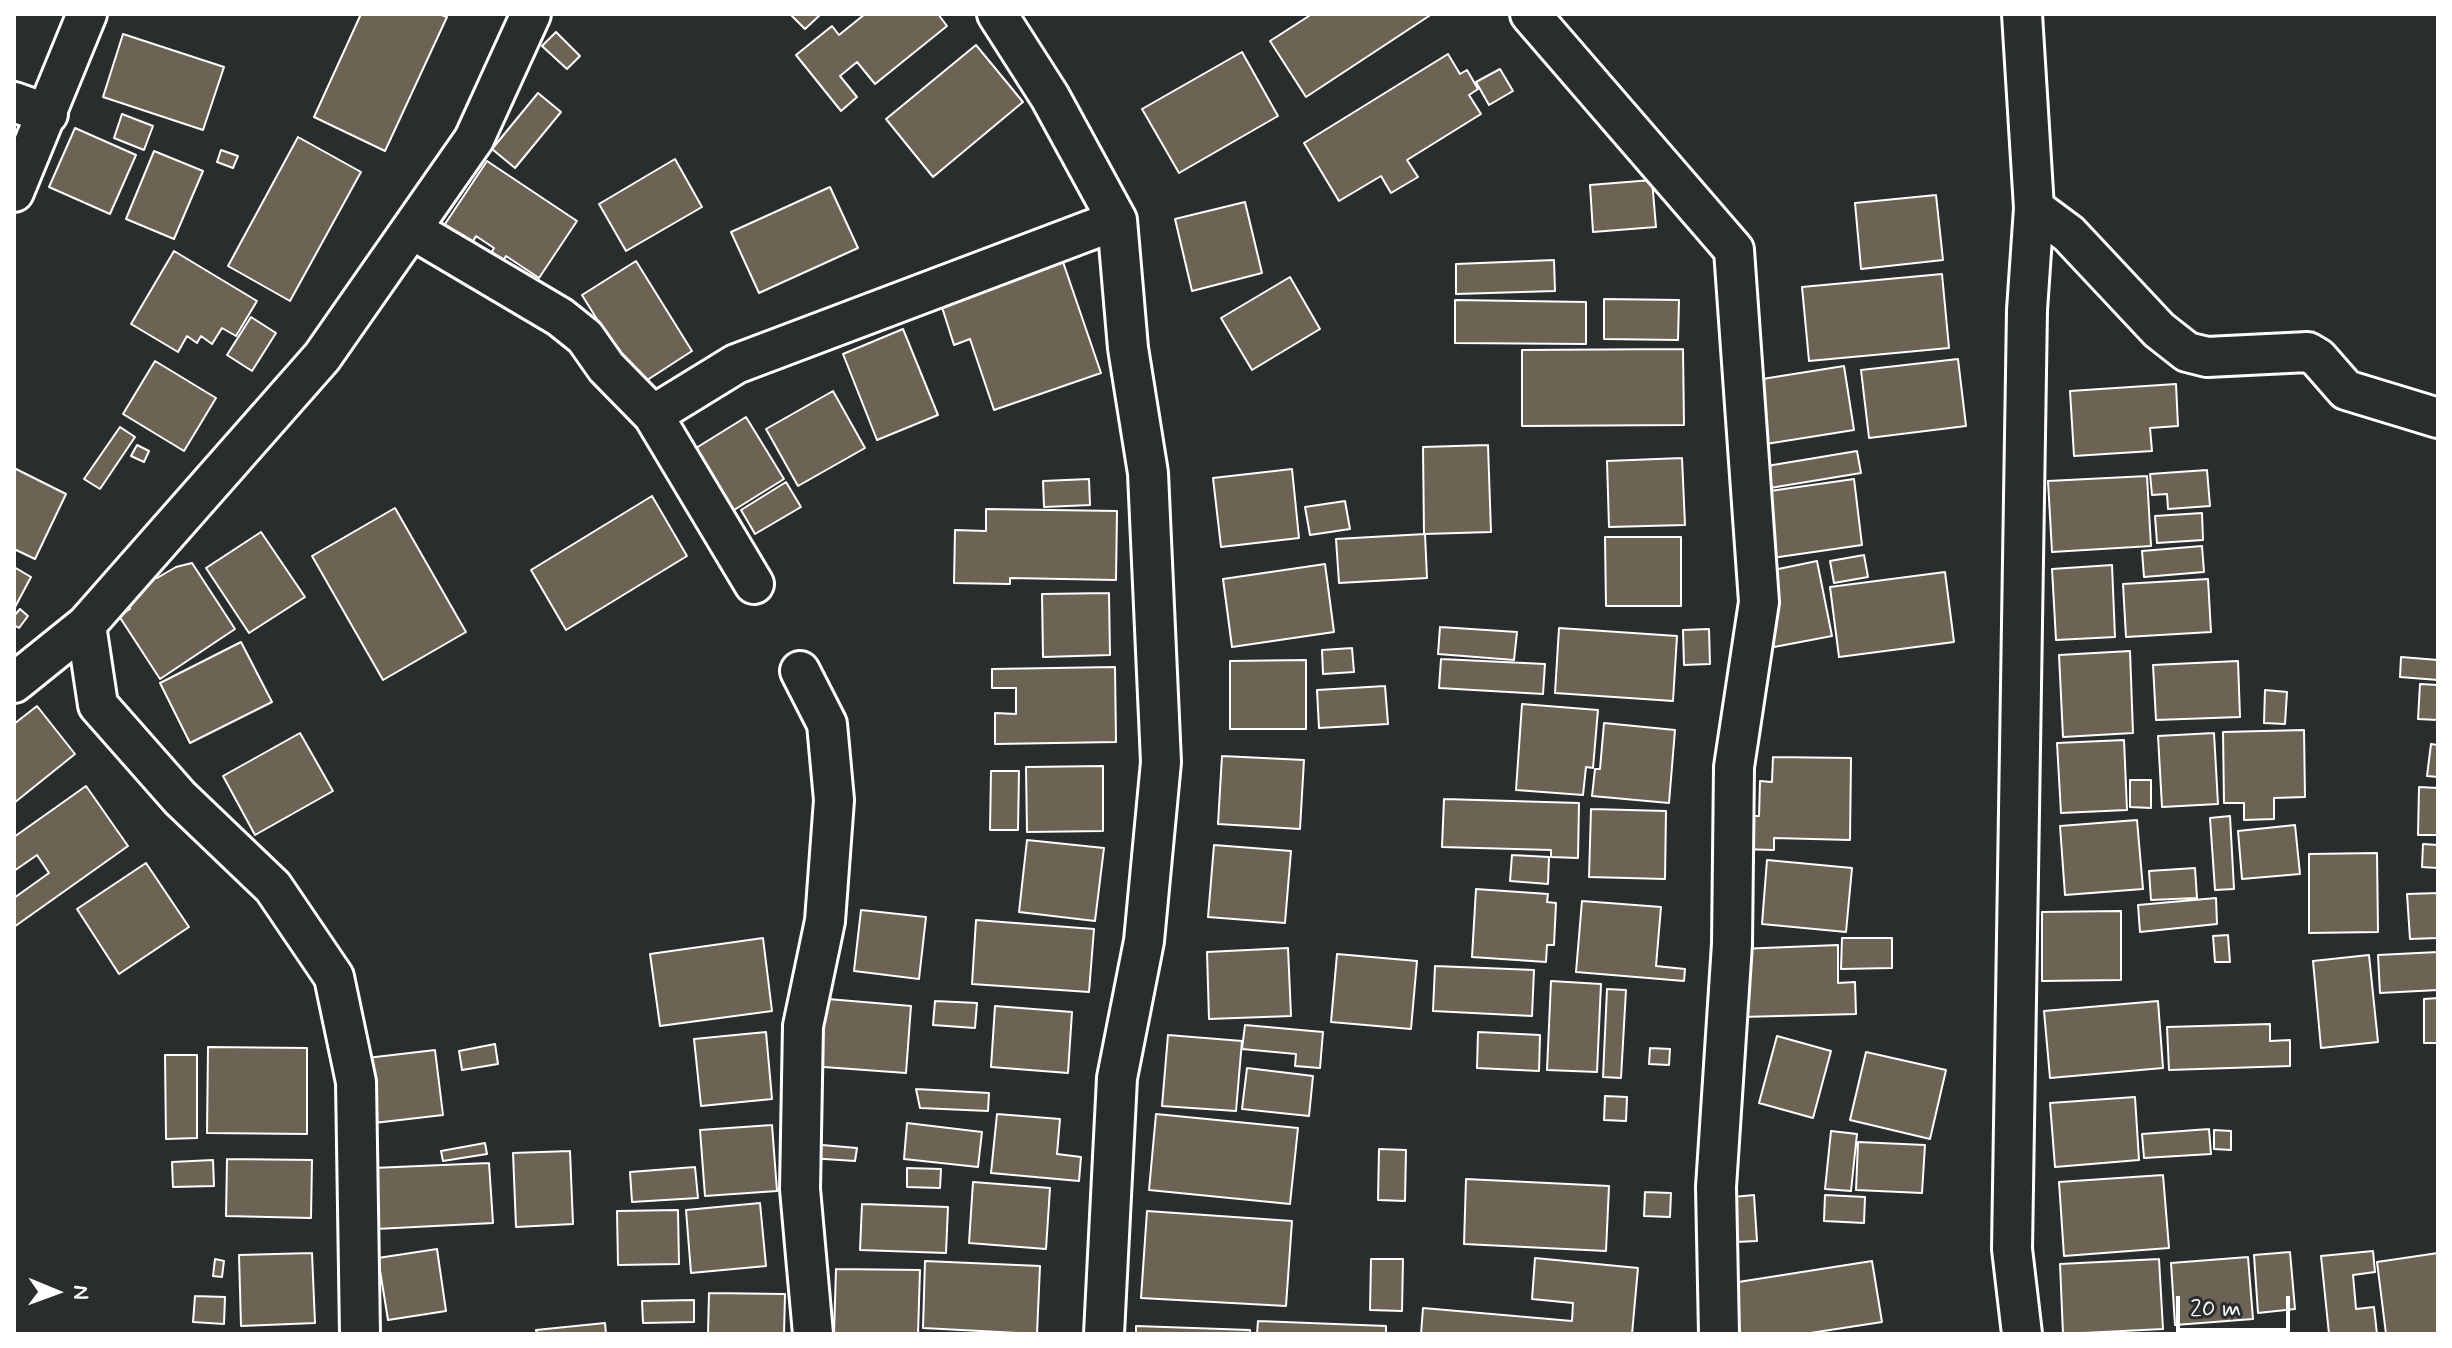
<!DOCTYPE html>
<style>
body{margin:0}
#map{position:relative;width:2452px;height:1348px;overflow:hidden;background:#2a2d2e;font-family:Mynerve,sans-serif}
canvas{display:block}
.frame{position:absolute;inset:0;border:16px solid #fff;pointer-events:none}
.north{position:absolute;left:16px;top:1252px;width:80px;height:80px;-webkit-text-stroke:6px #2a2d2e;paint-order:stroke;rotate:91deg;font-size:22px;font-weight:700;line-height:32px;text-align:center;color:#fff}
.north::after{content:'';display:block;margin:auto;width:28px;height:36px;background:#fff;clip-path:polygon(50% 0,100% 100%,50% 72%,0 100%)}
.scale{position:absolute;left:2176px;top:1296px;width:114px;height:36px;box-sizing:border-box;border:4px solid #fff;border-top:0;padding-left:10px;font-size:24px;line-height:28px;white-space:nowrap;color:#fff;-webkit-text-stroke:6px #2a2d2e;paint-order:stroke}
</style>
<div id="map">
<canvas width="2452" height="1348"></canvas>
<div class="frame"></div>
<div class="north">N</div>
<div class="scale">20 m</div>
</div>
<script>
const g = document.querySelector('canvas').getContext('2d');
g.lineJoin = 'round';
function fillPath(path, color) {
  g.fillStyle = color;
  g.fill(path, 'evenodd');
}
function poly(rows) {
  const path = new Path2D();
  for (const r of rows) {
    path.moveTo(r[0], r[1]);
    for (let i = 2; i < r.length; i += 2) path.lineTo(r[i], r[i + 1]);
  }
  return path;
}
function strokePath(path, color, width, dash) {
  g.strokeStyle = color;
  g.lineWidth = width;
  g.lineCap = dash ? 'butt' : 'round';
  g.setLineDash(dash || []);
  g.stroke(path);
}
const building = poly([
 [361,14,439,14,447,17,385,151,314,117,361,14],
 [790,14,821,14,805,29,790,14],
 [865,14,938,14,947,26,875,84,857,62,840,76,857,97,841,111,796,55,832,26,839,35,865,14],
 [1312,14,1432,14,1306,97,1270,41,1312,14],
 [556,32,580,56,567,69,542,46,556,32],
 [123,34,224,67,203,130,103,97,123,34],
 [976,45,1023,102,933,177,886,119,976,45],
 [1242,52,1278,116,1179,173,1142,109,1242,52],
 [1448,54,1460,74,1467,70,1478,89,1469,95,1481,114,1407,160,1418,177,1391,193,1381,176,1339,201,1304,143,1448,54],
 [1500,69,1513,91,1489,105,1476,82,1500,69],
 [538,93,561,112,515,168,492,149,538,93],
 [122,114,153,126,144,150,114,138,122,114],
 [75,128,136,155,110,214,49,187,75,128],
 [298,137,361,172,290,301,228,266,298,137],
 [221,150,238,156,233,168,217,162,221,150],
 [154,151,203,171,174,239,126,219,154,151],
 [675,159,702,207,626,251,599,204,675,159],
 [487,161,577,221,539,278,506,256,501,265,489,257,494,248,476,236,471,245,443,227,487,161],
 [1652,180,1656,227,1593,232,1590,185,1652,180],
 [830,187,858,248,759,293,731,232,830,187],
 [1936,195,1943,260,1861,269,1855,203,1936,195],
 [1245,202,1262,273,1192,291,1175,219,1245,202],
 [174,251,257,301,236,336,222,328,212,344,201,336,197,343,187,336,178,352,131,324,174,251],
 [1062,259,1101,373,994,410,970,339,954,345,940,301,1062,259],
 [1554,260,1555,291,1456,294,1456,264,1554,260],
 [636,261,692,351,638,386,582,295,636,261],
 [1942,274,1949,348,1809,361,1802,287,1942,274],
 [1290,277,1320,329,1252,370,1221,318,1290,277],
 [1604,299,1679,300,1678,340,1604,339,1604,299],
 [1455,300,1586,302,1586,344,1455,343,1455,300],
 [251,317,276,333,252,371,227,355,251,317],
 [903,329,938,415,877,440,843,354,903,329],
 [1683,349,1684,425,1522,426,1522,350,1683,349],
 [1958,359,1966,426,1869,438,1861,370,1958,359],
 [155,361,216,398,184,451,123,414,155,361],
 [1844,366,1854,430,1766,444,1756,380,1844,366],
 [2176,384,2178,426,2150,428,2152,451,2074,456,2070,391,2176,384],
 [833,391,865,448,798,486,766,429,833,391],
 [746,417,784,479,726,515,688,453,746,417],
 [120,427,135,437,100,489,84,479,120,427],
 [137,445,149,451,144,462,131,456,137,445],
 [1488,445,1491,532,1424,534,1423,447,1488,445],
 [1857,451,1861,473,1770,488,1767,466,1857,451],
 [1682,458,1685,525,1609,527,1607,461,1682,458],
 [14,468,66,494,35,559,14,549,14,468],
 [1292,469,1299,538,1221,547,1213,478,1292,469],
 [2207,470,2210,506,2168,509,2167,494,2152,495,2150,474,2207,470],
 [2147,476,2151,546,2052,552,2048,481,2147,476],
 [1089,479,1090,505,1044,507,1043,481,1089,479],
 [1854,479,1862,545,1765,559,1756,493,1854,479],
 [786,482,801,507,755,534,741,510,786,482],
 [652,496,687,556,566,630,531,570,652,496],
 [1345,501,1350,529,1310,535,1305,507,1345,501],
 [395,508,466,632,383,680,312,556,395,508],
 [986,509,1117,511,1116,580,1010,578,1010,584,954,583,955,530,986,531,986,509],
 [2202,513,2203,540,2157,543,2155,516,2202,513],
 [261,532,305,597,249,633,206,568,261,532],
 [1425,534,1427,578,1339,583,1336,539,1425,534],
 [1605,537,1681,537,1681,606,1606,606,1605,537],
 [2202,546,2204,572,2144,577,2142,551,2202,546],
 [1864,555,1868,577,1834,583,1830,561,1864,555],
 [1817,561,1832,636,1774,647,1759,573,1817,561],
 [192,563,235,629,160,679,119,616,130,609,128,591,149,576,157,578,176,567,192,563],
 [1325,564,1334,632,1232,647,1223,579,1325,564],
 [2112,565,2115,637,2056,640,2052,569,2112,565],
 [14,567,31,577,14,609,14,567],
 [1945,572,1954,642,1839,657,1830,587,1945,572],
 [2208,579,2211,632,2126,637,2123,584,2208,579],
 [1109,593,1110,655,1043,657,1042,594,1109,593],
 [20,609,28,616,19,628,14,625,14,616,20,609],
 [1440,627,1517,632,1514,660,1438,654,1440,627],
 [1559,628,1677,636,1673,701,1555,693,1559,628],
 [1709,629,1710,664,1684,665,1683,630,1709,629],
 [241,642,272,702,190,743,160,683,241,642],
 [1352,648,1354,672,1323,674,1322,650,1352,648],
 [2130,651,2133,733,2063,737,2059,655,2130,651],
 [2401,657,2438,660,2438,680,2400,677,2401,657],
 [1441,659,1545,664,1543,694,1439,688,1441,659],
 [1306,660,1306,729,1230,729,1230,661,1306,660],
 [2238,661,2240,717,2156,720,2153,665,2238,661],
 [1115,667,1116,742,995,744,995,713,1016,714,1016,688,992,688,992,669,1115,667],
 [2420,684,2438,685,2438,720,2418,719,2420,684],
 [1385,686,1388,724,1319,728,1317,690,1385,686],
 [2265,690,2287,692,2285,724,2264,723,2265,690],
 [1522,704,1598,710,1593,768,1586,767,1583,795,1516,790,1522,704],
 [37,706,75,754,14,803,14,724,37,706],
 [1604,723,1675,730,1669,803,1592,796,1595,769,1600,769,1604,723],
 [2304,730,2305,797,2274,798,2274,819,2244,820,2244,803,2224,803,2223,732,2304,730],
 [300,733,333,791,255,835,223,776,300,733],
 [2214,733,2218,804,2162,807,2158,736,2214,733],
 [2124,740,2127,810,2061,813,2057,743,2124,740],
 [2431,744,2438,745,2438,777,2427,776,2431,744],
 [1222,756,1304,760,1300,829,1218,824,1222,756],
 [1773,757,1851,758,1850,840,1774,838,1774,850,1740,849,1741,816,1759,816,1760,781,1772,782,1773,757],
 [1103,766,1103,831,1027,832,1026,767,1103,766],
 [991,771,1019,771,1018,830,990,830,991,771],
 [2130,780,2151,780,2151,808,2130,807,2130,780],
 [86,786,128,846,14,927,14,898,49,873,37,855,14,871,14,837,86,786],
 [2419,787,2438,788,2438,835,2418,835,2419,787],
 [1444,799,1579,803,1578,858,1551,857,1551,850,1442,847,1444,799],
 [1591,809,1666,811,1665,879,1589,877,1591,809],
 [2230,816,2234,889,2215,890,2210,818,2230,816],
 [2137,820,2143,889,2065,895,2060,826,2137,820],
 [2295,825,2300,874,2242,879,2238,831,2295,825],
 [1027,840,1104,848,1095,921,1019,912,1027,840],
 [2423,844,2438,845,2438,868,2422,867,2423,844],
 [1214,845,1291,851,1285,923,1208,917,1214,845],
 [2377,853,2378,932,2309,933,2309,854,2377,853],
 [1512,855,1549,857,1548,884,1510,881,1512,855],
 [1767,860,1852,868,1846,932,1762,924,1767,860],
 [146,863,189,927,119,974,77,909,146,863],
 [2195,868,2197,898,2151,900,2149,871,2195,868],
 [1476,889,1548,894,1547,902,1556,903,1554,945,1547,945,1546,962,1472,957,1476,889],
 [2438,893,2438,938,2410,939,2407,894,2438,893],
 [2216,898,2217,924,2140,932,2138,905,2216,898],
 [1582,901,1661,907,1656,966,1685,969,1684,981,1576,972,1582,901],
 [861,910,926,917,919,979,854,971,861,910],
 [2121,911,2121,980,2042,981,2042,912,2121,911],
 [976,920,1094,929,1089,992,972,984,976,920],
 [2228,935,2230,962,2215,962,2213,936,2228,935],
 [763,938,772,1011,660,1026,650,954,763,938],
 [1842,938,1892,938,1892,968,1841,969,1842,938],
 [1838,945,1838,983,1855,982,1856,1014,1741,1017,1739,949,1838,945],
 [1288,948,1291,1016,1209,1019,1207,952,1288,948],
 [2438,952,2438,990,2380,993,2378,955,2438,952],
 [1337,954,1417,961,1411,1029,1331,1022,1337,954],
 [2369,955,2378,1042,2321,1048,2313,961,2369,955],
 [1435,966,1534,970,1532,1016,1433,1011,1435,966],
 [1551,981,1601,984,1597,1072,1547,1070,1551,981],
 [1607,989,1626,990,1621,1078,1603,1077,1607,989],
 [816,998,911,1006,906,1073,810,1066,816,998],
 [2438,998,2438,1043,2424,1043,2424,999,2438,998],
 [935,1001,977,1003,975,1028,933,1025,935,1001],
 [2158,1001,2163,1068,2050,1078,2044,1011,2158,1001],
 [995,1006,1072,1012,1068,1073,991,1067,995,1006],
 [2270,1024,2270,1041,2290,1040,2290,1066,2169,1070,2167,1027,2270,1024],
 [1245,1025,1323,1032,1320,1068,1295,1066,1296,1054,1242,1049,1245,1025],
 [766,1032,772,1099,701,1106,694,1039,766,1032],
 [1478,1032,1540,1035,1539,1071,1477,1068,1478,1032],
 [1168,1035,1242,1041,1236,1111,1162,1106,1168,1035],
 [1777,1036,1831,1051,1813,1118,1759,1103,1777,1036],
 [495,1044,498,1064,462,1070,459,1051,495,1044],
 [208,1047,307,1048,307,1134,207,1133,208,1047],
 [1650,1048,1670,1049,1669,1065,1649,1064,1650,1048],
 [435,1050,443,1115,374,1123,367,1058,435,1050],
 [1866,1052,1946,1070,1930,1139,1850,1120,1866,1052],
 [165,1055,197,1055,197,1138,166,1139,165,1055],
 [1247,1068,1313,1076,1309,1116,1242,1109,1247,1068],
 [916,1089,989,1093,988,1111,920,1108,916,1089],
 [1605,1096,1627,1097,1626,1121,1604,1120,1605,1096],
 [2135,1097,2139,1160,2055,1167,2050,1103,2135,1097],
 [997,1114,1060,1119,1057,1154,1081,1157,1079,1181,991,1173,997,1114],
 [1156,1114,1298,1128,1290,1204,1149,1190,1156,1114],
 [907,1123,982,1132,978,1167,904,1159,907,1123],
 [772,1125,777,1191,705,1196,700,1130,772,1125],
 [2209,1129,2211,1154,2144,1158,2142,1134,2209,1129],
 [2214,1130,2231,1131,2231,1150,2214,1149,2214,1130],
 [1831,1131,1857,1134,1851,1191,1825,1189,1831,1131],
 [1858,1142,1925,1145,1922,1193,1856,1190,1858,1142],
 [485,1143,487,1154,443,1161,441,1151,485,1143],
 [810,1144,857,1148,855,1161,809,1158,810,1144],
 [1379,1149,1406,1150,1405,1201,1378,1200,1379,1149],
 [570,1151,573,1224,516,1227,513,1153,570,1151],
 [227,1159,312,1160,311,1218,226,1216,227,1159],
 [213,1160,214,1186,173,1187,172,1162,213,1160],
 [489,1163,493,1223,376,1229,373,1168,489,1163],
 [695,1167,698,1198,632,1202,630,1172,695,1167],
 [907,1168,941,1169,940,1188,907,1187,907,1168],
 [2163,1175,2169,1248,2064,1256,2059,1182,2163,1175],
 [1466,1179,1609,1186,1606,1251,1464,1244,1466,1179],
 [973,1182,1050,1188,1046,1249,969,1243,973,1182],
 [1645,1192,1671,1193,1670,1217,1644,1216,1645,1192],
 [1754,1195,1757,1241,1736,1242,1733,1197,1754,1195],
 [1825,1195,1865,1197,1864,1223,1824,1221,1825,1195],
 [760,1203,766,1266,691,1273,686,1210,760,1203],
 [862,1204,948,1207,946,1253,860,1250,862,1204],
 [678,1210,679,1264,618,1265,617,1211,678,1210],
 [1147,1211,1292,1221,1286,1306,1141,1298,1147,1211],
 [437,1249,446,1311,388,1320,378,1258,437,1249],
 [2373,1251,2375,1272,2353,1275,2356,1309,2374,1307,2377,1334,2329,1334,2321,1256,2373,1251],
 [2290,1252,2295,1309,2258,1313,2254,1255,2290,1252],
 [312,1253,315,1323,241,1326,239,1255,312,1253],
 [2438,1253,2438,1334,2386,1334,2377,1262,2438,1253],
 [2248,1257,2253,1319,2175,1325,2171,1263,2248,1257],
 [1535,1258,1638,1268,1632,1334,1421,1334,1423,1308,1572,1321,1573,1303,1532,1299,1535,1258],
 [215,1259,224,1261,222,1277,213,1276,215,1259],
 [1371,1259,1403,1259,1402,1311,1370,1310,1371,1259],
 [2159,1259,2163,1329,2063,1334,2060,1264,2159,1259],
 [925,1261,1040,1266,1037,1334,923,1328,925,1261],
 [1872,1261,1882,1322,1804,1334,1740,1334,1732,1283,1872,1261],
 [836,1269,920,1270,918,1334,834,1334,836,1269],
 [709,1293,785,1294,784,1334,708,1334,709,1293],
 [195,1296,225,1297,224,1324,193,1322,195,1296],
 [694,1300,694,1322,643,1323,642,1301,694,1300],
 [1258,1321,1386,1326,1386,1334,1257,1334,1258,1321],
 [605,1323,606,1334,537,1334,536,1330,605,1323],
 [1136,1326,1250,1330,1250,1334,1136,1334,1136,1326]
]);
fillPath(building, '#6d6354');
strokePath(building, '#fff', 2);
const minor = poly([
 [997,14,1050,97,1117,220,1128,348,1148,473,1161,762,1144,941,1117,1078,1104,1334],
 [1530,14,1734,250,1759,602,1734,767,1732,944,1716,1187,1719,1334],
 [2022,14,2034,208,2027,310,2012,1249,2022,1334],
 [14,102,48,114],
 [14,192,87,14],
 [2034,208,2069,234,2159,330,2187,352,2207,357,2308,352,2318,358,2346,390,2438,418],
 [413,230,560,317,585,337,606,367,653,415,754,584],
 [653,415,736,364,1117,220],
 [86,625,98,705,180,798,273,887,334,977,356,1082,360,1334],
 [800,671,827,724,834,800,825,921,803,1026,800,1189,813,1334],
 [14,683,86,625,322,357,474,139,531,14]
]);
strokePath(minor, '#fff', 44);
strokePath(minor, '#2a2d2e', 38);
</script>
